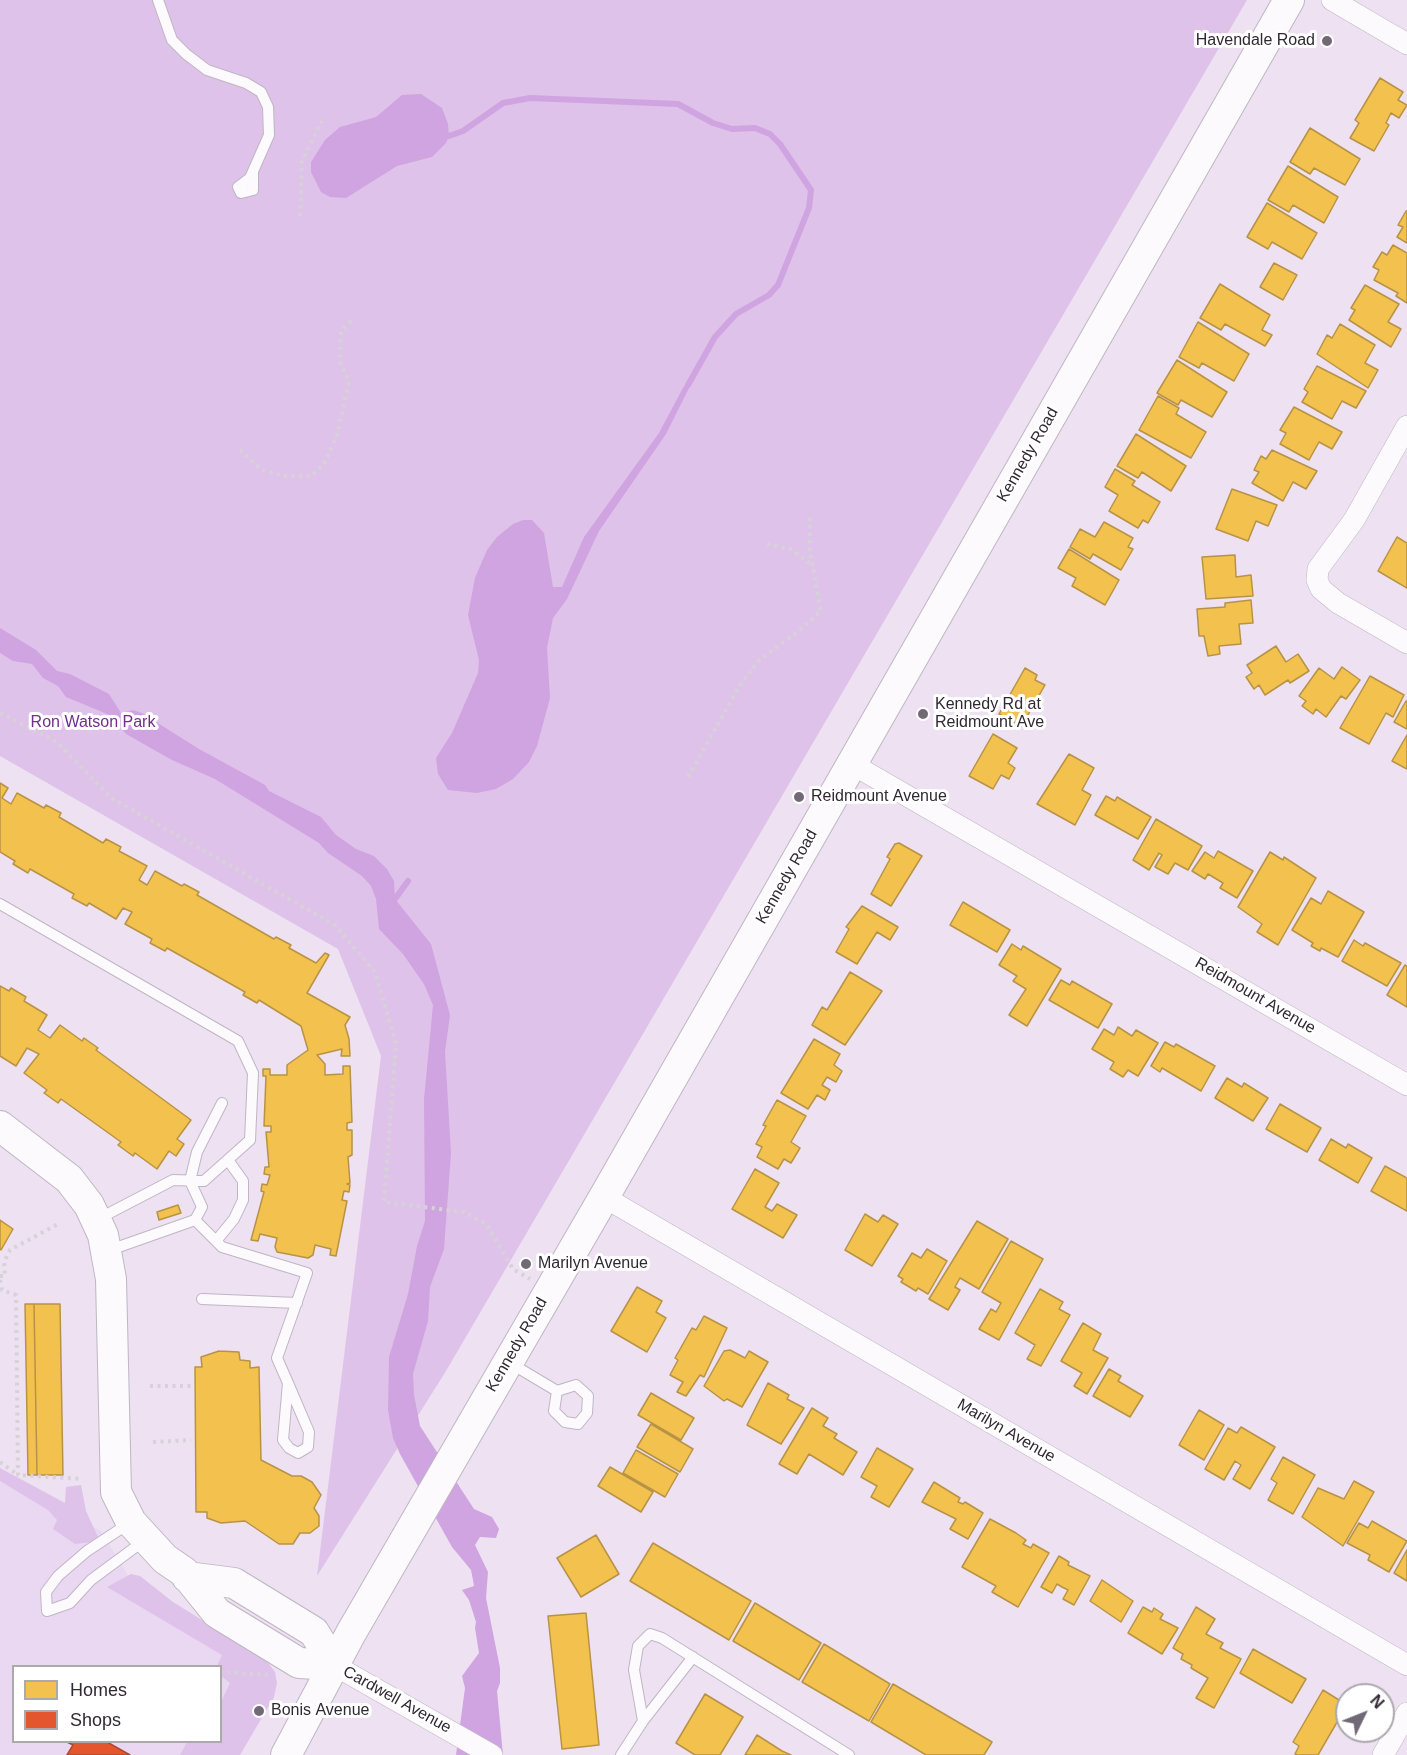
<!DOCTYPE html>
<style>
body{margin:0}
#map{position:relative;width:1407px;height:1755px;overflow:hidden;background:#ede1f2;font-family:Arial,sans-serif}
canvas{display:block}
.legend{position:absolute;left:12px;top:1665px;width:210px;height:78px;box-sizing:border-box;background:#fff;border:2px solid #aca9ad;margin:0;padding:8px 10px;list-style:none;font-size:18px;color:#302933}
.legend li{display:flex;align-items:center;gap:12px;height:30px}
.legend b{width:30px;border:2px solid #aca9ad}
.north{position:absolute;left:1335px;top:1683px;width:60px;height:60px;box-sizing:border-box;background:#fff;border:2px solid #aca9ad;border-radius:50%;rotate:47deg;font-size:16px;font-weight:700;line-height:24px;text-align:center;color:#302933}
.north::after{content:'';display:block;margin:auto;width:21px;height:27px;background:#726976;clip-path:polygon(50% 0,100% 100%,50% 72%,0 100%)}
</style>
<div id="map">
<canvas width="1407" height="1755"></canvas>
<ul class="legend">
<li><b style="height:16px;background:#f2c14e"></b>Homes</li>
<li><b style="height:16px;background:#e4572e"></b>Shops</li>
</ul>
<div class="north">N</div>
</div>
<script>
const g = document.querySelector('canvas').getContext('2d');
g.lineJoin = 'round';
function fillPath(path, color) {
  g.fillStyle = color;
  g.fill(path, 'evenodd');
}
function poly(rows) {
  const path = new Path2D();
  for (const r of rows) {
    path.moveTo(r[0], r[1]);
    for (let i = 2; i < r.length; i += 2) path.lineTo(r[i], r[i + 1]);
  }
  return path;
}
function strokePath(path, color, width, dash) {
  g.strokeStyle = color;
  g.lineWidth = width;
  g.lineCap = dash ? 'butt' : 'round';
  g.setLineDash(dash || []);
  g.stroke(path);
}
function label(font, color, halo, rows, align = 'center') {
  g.font = font + ' Arial,sans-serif';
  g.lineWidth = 6;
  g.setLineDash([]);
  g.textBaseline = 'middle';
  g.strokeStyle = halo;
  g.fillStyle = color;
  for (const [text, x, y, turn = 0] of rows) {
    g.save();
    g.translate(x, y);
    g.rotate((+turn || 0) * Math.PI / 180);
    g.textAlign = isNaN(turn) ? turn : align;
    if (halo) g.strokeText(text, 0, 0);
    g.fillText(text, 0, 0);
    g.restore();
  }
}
fillPath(poly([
 [0,1475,101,1531,137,1590,263,1675,219,1755,0,1755],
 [14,1666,220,1666,220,1742,14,1742]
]), '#ead7f2');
fillPath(poly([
 [0,0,1247,0,446,1371,317,1576,381,1056,338,949,0,756],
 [0,1468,65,1503,66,1487,81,1485,86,1511,98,1537,92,1542,75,1544,53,1529,57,1520,48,1510,0,1481],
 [131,1574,140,1576,173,1602,266,1660,275,1672,277,1683,274,1697,240,1755,180,1755,187,1742,220,1742,221,1702,230,1683,221,1676,220,1666,217,1666,222,1655,107,1587]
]), '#dec2e9');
fillPath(poly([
 [421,94,442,108,448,124,449,136,446,143,432,157,397,166,346,198,330,197,321,192,311,172,311,162,325,140,340,127,376,117,402,95],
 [688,385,689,388,666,434,599,531,567,599,553,618,547,648,550,698,537,746,529,762,513,779,496,789,477,793,448,790,438,774,436,758,452,733,478,673,479,660,468,615,475,578,487,550,497,537,513,524,523,520,532,520,544,533,553,587,562,587,584,537,659,433,684,386],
 [0,628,36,650,57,671,70,674,109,694,121,713,133,710,142,713,199,749,265,785,269,791,321,817,336,835,356,849,374,856,387,869,394,881,395,899,431,944,450,1015,445,1052,451,1153,444,1249,430,1287,428,1321,413,1374,414,1395,420,1426,474,1509,492,1517,499,1529,496,1538,480,1537,475,1545,488,1572,486,1598,500,1668,500,1683,497,1691,503,1755,456,1755,465,1688,462,1676,479,1653,475,1628,476,1622,469,1600,462,1590,474,1586,473,1580,471,1570,452,1547,400,1454,393,1438,388,1410,389,1357,408,1294,417,1246,425,1221,424,1099,433,1005,424,984,403,954,379,929,376,899,371,886,362,876,328,853,319,843,215,779,172,760,126,734,112,716,66,697,58,686,43,678,32,664,13,661,0,653]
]), '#d0a4e0');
const homes = poly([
 [1380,78,1403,92,1398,100,1407,105,1399,118,1391,113,1386,123,1389,125,1374,151,1350,138,1359,123,1355,120,1380,78],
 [1310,128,1360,159,1345,185,1314,168,1310,174,1290,162,1310,128],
 [1288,166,1338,197,1324,223,1293,205,1289,212,1268,200,1288,166],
 [1267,203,1317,233,1302,259,1272,242,1268,249,1247,237,1267,203],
 [1406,211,1407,211,1407,243,1397,237,1403,227,1398,225,1406,211],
 [1393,245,1407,253,1407,303,1396,296,1398,293,1374,280,1379,270,1373,267,1382,252,1387,255,1393,245],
 [1274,263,1297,275,1283,300,1260,287,1274,263],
 [1220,284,1270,315,1262,330,1272,335,1265,346,1225,324,1221,330,1200,318,1220,284],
 [1365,285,1399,304,1388,322,1401,329,1391,347,1349,320,1355,310,1351,308,1365,285],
 [1198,322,1249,354,1234,381,1202,363,1199,368,1179,357,1198,322],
 [1340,324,1375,345,1365,363,1378,370,1368,388,1317,354,1327,335,1332,338,1340,324],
 [1177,360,1227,392,1212,417,1181,400,1178,405,1157,393,1177,360],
 [1317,366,1366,391,1356,408,1342,401,1332,419,1302,402,1308,392,1304,389,1317,366],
 [1158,396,1179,408,1176,414,1206,432,1191,458,1139,430,1158,396],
 [1294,407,1342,432,1332,449,1319,442,1309,460,1280,444,1286,433,1280,430,1294,407],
 [1136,434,1186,466,1171,491,1142,472,1138,478,1117,466,1136,434],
 [1272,450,1317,471,1306,489,1293,482,1283,501,1252,483,1259,472,1254,470,1261,456,1266,459,1272,450],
 [1115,469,1135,481,1132,485,1160,502,1148,523,1143,520,1138,528,1109,511,1118,495,1105,487,1115,469],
 [1232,489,1277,505,1268,526,1256,521,1248,541,1216,529,1232,489],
 [1104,522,1133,538,1128,547,1133,549,1121,570,1093,554,1090,559,1070,547,1080,529,1095,537,1104,522],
 [1397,537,1407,543,1407,588,1378,571,1397,537],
 [1069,549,1119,580,1105,605,1072,586,1076,578,1058,568,1069,549],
 [1235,555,1236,577,1251,575,1253,596,1206,599,1202,557,1235,555],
 [1251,600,1253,623,1239,624,1241,644,1219,646,1220,654,1208,656,1204,636,1199,636,1197,609,1225,607,1225,603,1251,600],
 [1276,646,1286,662,1298,654,1309,671,1290,683,1288,680,1265,695,1259,685,1254,689,1246,677,1252,673,1247,665,1276,646],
 [1342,667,1360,680,1346,699,1341,696,1326,717,1316,709,1313,714,1302,706,1306,701,1299,696,1319,668,1334,679,1342,667],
 [1025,668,1037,675,1035,680,1045,685,1021,727,999,714,1025,668],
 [1370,676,1404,695,1393,717,1386,713,1369,744,1340,728,1370,676],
 [1406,701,1407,701,1407,729,1394,722,1406,701],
 [993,734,1017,748,1008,763,1015,768,1009,779,1001,775,993,789,969,776,993,734],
 [1407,735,1407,769,1392,761,1407,735],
 [1069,754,1094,768,1082,790,1091,795,1075,825,1037,804,1069,754],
 [0,783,8,788,2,798,11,804,17,793,44,808,46,805,61,813,59,817,103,843,106,839,121,847,119,851,147,866,139,880,147,885,155,871,182,886,184,884,199,892,197,895,274,939,276,937,291,945,289,948,316,963,325,953,329,955,307,993,350,1017,345,1025,349,1039,350,1056,341,1056,342,1049,317,1055,325,1064,325,1075,343,1074,343,1066,350,1066,352,1122,347,1123,347,1130,352,1130,352,1155,348,1157,350,1183,347,1184,350,1185,349,1192,344,1191,342,1200,347,1201,336,1256,330,1255,331,1249,315,1245,313,1255,308,1258,277,1252,275,1247,277,1238,260,1234,258,1241,251,1240,264,1192,261,1191,262,1184,267,1185,270,1175,264,1174,265,1167,269,1167,266,1132,271,1132,271,1126,264,1126,266,1076,263,1076,263,1069,270,1069,270,1075,287,1075,287,1065,308,1050,301,1026,259,1000,257,1003,243,995,245,992,167,948,165,951,150,943,152,939,125,924,132,912,123,908,116,919,89,903,87,906,72,898,74,894,30,869,28,873,13,864,15,861,0,852,0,783],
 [1106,796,1115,801,1117,797,1151,817,1138,839,1095,815,1106,796],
 [1156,819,1202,846,1188,870,1175,863,1168,874,1155,867,1162,855,1159,853,1149,870,1133,860,1156,819],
 [899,843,922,856,891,906,871,894,890,859,887,857,895,844,899,843],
 [1218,851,1253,871,1237,898,1220,888,1223,883,1208,874,1205,879,1192,871,1205,852,1214,858,1218,851],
 [1270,852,1283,860,1284,857,1316,878,1278,945,1257,932,1262,924,1238,907,1270,852],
 [1328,891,1364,912,1338,957,1321,948,1320,951,1311,946,1313,943,1292,930,1311,898,1321,904,1328,891],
 [963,902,1010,930,997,952,950,925,963,902],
 [862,906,898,927,890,940,877,932,857,964,836,952,849,929,846,927,862,906],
 [1354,940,1363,946,1365,943,1401,963,1387,986,1342,961,1354,940],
 [1012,944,1021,950,1023,946,1061,969,1027,1026,1009,1015,1026,989,1013,981,1017,976,999,965,1012,944],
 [1405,965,1407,966,1407,1007,1387,995,1405,965],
 [850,972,882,991,845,1045,812,1025,822,1007,827,1010,850,972],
 [1061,980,1070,985,1072,981,1112,1004,1098,1028,1049,1000,1061,980],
 [0,986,9,991,11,988,26,997,24,1001,47,1015,38,1030,50,1038,60,1025,82,1041,84,1038,98,1048,96,1050,191,1120,177,1139,184,1144,176,1156,169,1151,157,1169,135,1153,133,1156,118,1145,121,1142,61,1099,58,1103,44,1093,47,1090,24,1073,39,1054,27,1048,16,1066,0,1056,0,986],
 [1118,1027,1132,1036,1136,1030,1158,1043,1138,1076,1128,1070,1123,1077,1110,1069,1114,1062,1092,1049,1104,1029,1114,1035,1118,1027],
 [814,1039,840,1054,834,1065,842,1071,836,1082,827,1077,822,1085,830,1090,825,1100,817,1095,808,1109,781,1093,814,1039],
 [1165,1042,1174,1047,1176,1044,1215,1066,1201,1091,1162,1068,1160,1072,1151,1066,1165,1042],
 [1227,1078,1242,1087,1244,1083,1268,1098,1253,1121,1215,1098,1227,1078],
 [777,1100,806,1116,791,1142,800,1148,791,1163,784,1159,778,1169,757,1157,762,1147,756,1144,766,1126,763,1125,777,1100],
 [1280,1104,1321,1128,1307,1152,1266,1129,1280,1104],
 [1331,1139,1346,1148,1348,1144,1372,1158,1358,1183,1319,1160,1331,1139],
 [1385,1166,1407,1178,1407,1211,1371,1191,1385,1166],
 [755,1169,779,1183,765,1207,772,1211,777,1204,797,1215,783,1238,732,1209,755,1169],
 [178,1205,181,1213,159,1220,157,1212,178,1205],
 [865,1214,878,1222,883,1215,898,1224,872,1266,845,1250,865,1214],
 [0,1220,13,1229,1,1250,0,1249,0,1220],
 [977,1221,1008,1239,979,1289,960,1278,955,1287,960,1290,948,1310,929,1299,977,1221],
 [1011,1241,1043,1259,999,1340,979,1329,991,1309,996,1312,1001,1303,982,1292,1011,1241],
 [927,1249,947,1261,928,1294,918,1288,916,1291,901,1282,903,1279,898,1276,912,1253,921,1258,927,1249],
 [637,1287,662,1301,656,1312,666,1318,647,1352,611,1331,637,1287],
 [1040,1289,1063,1302,1059,1309,1070,1315,1041,1366,1027,1359,1035,1345,1015,1333,1040,1289],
 [25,1304,34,1304,37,1475,28,1475,25,1304],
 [34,1304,60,1304,63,1475,37,1475,34,1304],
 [704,1316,727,1328,704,1377,700,1375,686,1396,677,1392,683,1382,670,1375,678,1360,675,1358,692,1328,696,1330,704,1316],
 [1083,1323,1101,1334,1093,1350,1108,1358,1087,1394,1074,1386,1082,1373,1061,1361,1083,1323],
 [730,1350,745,1358,749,1351,768,1362,742,1407,727,1399,724,1401,704,1386,724,1351,730,1350],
 [219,1351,239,1352,240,1360,250,1361,250,1368,259,1367,261,1460,292,1476,301,1476,312,1482,321,1495,314,1508,319,1516,319,1526,310,1533,300,1533,293,1544,279,1544,245,1521,221,1523,207,1518,207,1512,196,1512,195,1367,202,1367,201,1357,219,1351],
 [1109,1369,1121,1376,1118,1381,1143,1396,1130,1417,1093,1396,1109,1369],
 [768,1383,789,1395,787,1399,804,1408,781,1444,747,1425,768,1383],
 [651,1393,694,1418,681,1440,638,1415,651,1393],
 [812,1408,828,1418,823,1426,837,1434,834,1438,857,1452,843,1475,809,1454,797,1474,779,1464,812,1408],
 [1199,1410,1224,1425,1204,1460,1179,1445,1199,1410],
 [651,1424,693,1449,680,1472,637,1447,651,1424],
 [1241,1427,1275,1447,1250,1489,1233,1479,1241,1465,1235,1461,1224,1480,1205,1469,1228,1428,1237,1433,1241,1427],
 [877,1448,913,1469,889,1507,871,1497,877,1486,861,1477,877,1448],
 [636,1450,678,1474,665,1497,623,1473,636,1450],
 [1283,1457,1315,1475,1293,1514,1268,1500,1277,1483,1271,1479,1283,1457],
 [610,1467,653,1492,641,1512,598,1486,610,1467],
 [1354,1481,1374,1492,1343,1546,1302,1517,1318,1488,1344,1499,1354,1481],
 [934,1482,960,1498,958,1502,963,1504,965,1502,983,1513,968,1539,950,1529,956,1519,922,1502,934,1482],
 [990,1519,1016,1533,1026,1540,1023,1544,1031,1548,1033,1544,1049,1553,1018,1607,992,1592,996,1586,962,1567,990,1519],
 [1372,1521,1407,1541,1389,1572,1368,1560,1370,1555,1347,1543,1359,1523,1368,1528,1372,1521],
 [596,1535,619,1574,581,1597,557,1558,596,1535],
 [653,1543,751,1601,729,1640,630,1581,653,1543],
 [1407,1550,1407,1581,1394,1573,1407,1550],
 [1059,1556,1069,1562,1068,1565,1090,1576,1074,1605,1063,1599,1068,1590,1062,1587,1057,1584,1052,1593,1041,1587,1059,1556],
 [1102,1580,1133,1601,1121,1622,1090,1601,1102,1580],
 [755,1603,821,1643,799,1680,733,1641,755,1603],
 [1143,1607,1152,1612,1154,1608,1163,1614,1160,1619,1178,1628,1162,1654,1128,1633,1143,1607],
 [1196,1607,1215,1619,1206,1634,1223,1643,1220,1648,1241,1659,1214,1708,1196,1698,1208,1678,1191,1668,1192,1665,1181,1659,1183,1654,1173,1648,1196,1607],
 [586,1613,599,1745,562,1749,548,1616,586,1613],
 [824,1644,890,1684,869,1721,802,1682,824,1644],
 [1253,1649,1306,1679,1292,1703,1240,1673,1253,1649],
 [893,1684,992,1742,984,1755,926,1755,871,1722,893,1684],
 [1323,1690,1347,1705,1318,1755,1297,1755,1295,1754,1299,1746,1293,1742,1323,1690],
 [705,1694,743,1717,720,1755,695,1755,676,1743,705,1694],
 [757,1735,782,1751,791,1755,745,1755,757,1735]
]);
fillPath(homes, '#f2c14e');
strokePath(homes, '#b89346', 1.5);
const shops = poly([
 [67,1742,107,1742,130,1755,67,1755,73,1745,67,1742]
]);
fillPath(shops, '#e4572e');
strokePath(shops, '#ae4930', 1.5);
strokePath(poly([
 [449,136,463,131,503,103,530,98,678,104,713,123,732,129,755,128,770,134,780,144,811,190,809,208,778,285,769,295,736,314,715,337,688,385],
 [395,899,408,881]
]), '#d0a4e0', 6);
const lane = poly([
 [158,0,172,40,186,54,207,70,246,83,261,92,268,107,269,135,250,178,238,187,241,193,253,190,253,173],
 [0,904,238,1041,253,1073,250,1140,204,1181,173,1180,98,1219],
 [195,1220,222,1247,307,1273,277,1358,288,1383,309,1432,308,1447,298,1453,289,1448,283,1440,288,1383],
 [216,1241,234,1219,243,1200,243,1181,228,1160],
 [107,1251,195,1220,202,1207,190,1181,197,1152,222,1103],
 [202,1299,297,1303],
 [510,1363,557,1391,554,1411,565,1422,578,1424,587,1413,588,1396,576,1385,557,1391],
 [131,1522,87,1551,58,1576,46,1592,47,1611,70,1603,91,1580,145,1540],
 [643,1721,634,1670,638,1646,650,1634,662,1638,849,1755],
 [621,1755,643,1721,693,1657]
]);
const street = poly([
 [1332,0,1407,44],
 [1407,426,1354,520,1318,569,1317,580,1321,589,1338,603,1407,643],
 [852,764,1407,1085],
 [604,1197,1407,1665],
 [334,1665,492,1755],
 [1383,1755,1407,1713]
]);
const secondary = poly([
 [0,1126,69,1179,89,1205,103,1235,111,1279,116,1492,131,1522,165,1559,184,1572,217,1613,299,1663,334,1665],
 [187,1577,234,1583,314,1632,334,1665],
 [286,1755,351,1633,604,1197,1289,0]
]);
strokePath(lane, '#bfb6c3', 12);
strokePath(street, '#bfb6c3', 22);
strokePath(secondary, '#bfb6c3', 32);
strokePath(poly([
 [300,216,302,161,322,121],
 [240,450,262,470,284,476,311,476,324,464,337,435,349,381,340,362,341,331,351,321],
 [767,544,791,549,813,566],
 [0,713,57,742,111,798,335,925,375,972,396,1044,384,1202,464,1212,486,1224,513,1269,530,1279],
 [688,777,740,685,760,659,799,631,821,611,810,552,810,517],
 [0,1276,5,1276,4,1262,10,1250,58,1224],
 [0,1280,2,1290,16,1295,18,1475,82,1479],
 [150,1386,191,1386],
 [153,1442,191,1440],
 [0,1462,18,1475],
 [220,1672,270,1675]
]), '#d6d3d7', 4, [3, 4.5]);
strokePath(lane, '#fcfafd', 10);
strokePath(street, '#fcfafd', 21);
strokePath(secondary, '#fcfafd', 30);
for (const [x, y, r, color] of [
 [1327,41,6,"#726976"],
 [923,714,6,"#726976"],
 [799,797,6,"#726976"],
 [526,1264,6,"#726976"],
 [259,1711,6,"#726976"]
]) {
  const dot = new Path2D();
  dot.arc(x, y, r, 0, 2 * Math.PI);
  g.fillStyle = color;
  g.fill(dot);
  strokePath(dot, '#fff', 2);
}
label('16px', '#302933', '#fff', [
 ["Havendale Road",1315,41,"right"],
 ["Kennedy Rd at",935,705],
 ["Reidmount Ave",935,723],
 ["Reidmount Avenue",811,797],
 ["Marilyn Avenue",538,1264],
 ["Bonis Avenue",271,1711]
], 'left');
label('16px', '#302933', '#fff', [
 ["Kennedy Road",1028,455,-60],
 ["Kennedy Road",787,877,-60],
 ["Reidmount Avenue",1255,996,30],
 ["Kennedy Road",517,1345,-60],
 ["Marilyn Avenue",1006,1431,30],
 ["Cardwell Avenue",397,1700,29]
]);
label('16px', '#732d8a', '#fff', [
 ["Ron Watson Park",93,723]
]);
</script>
